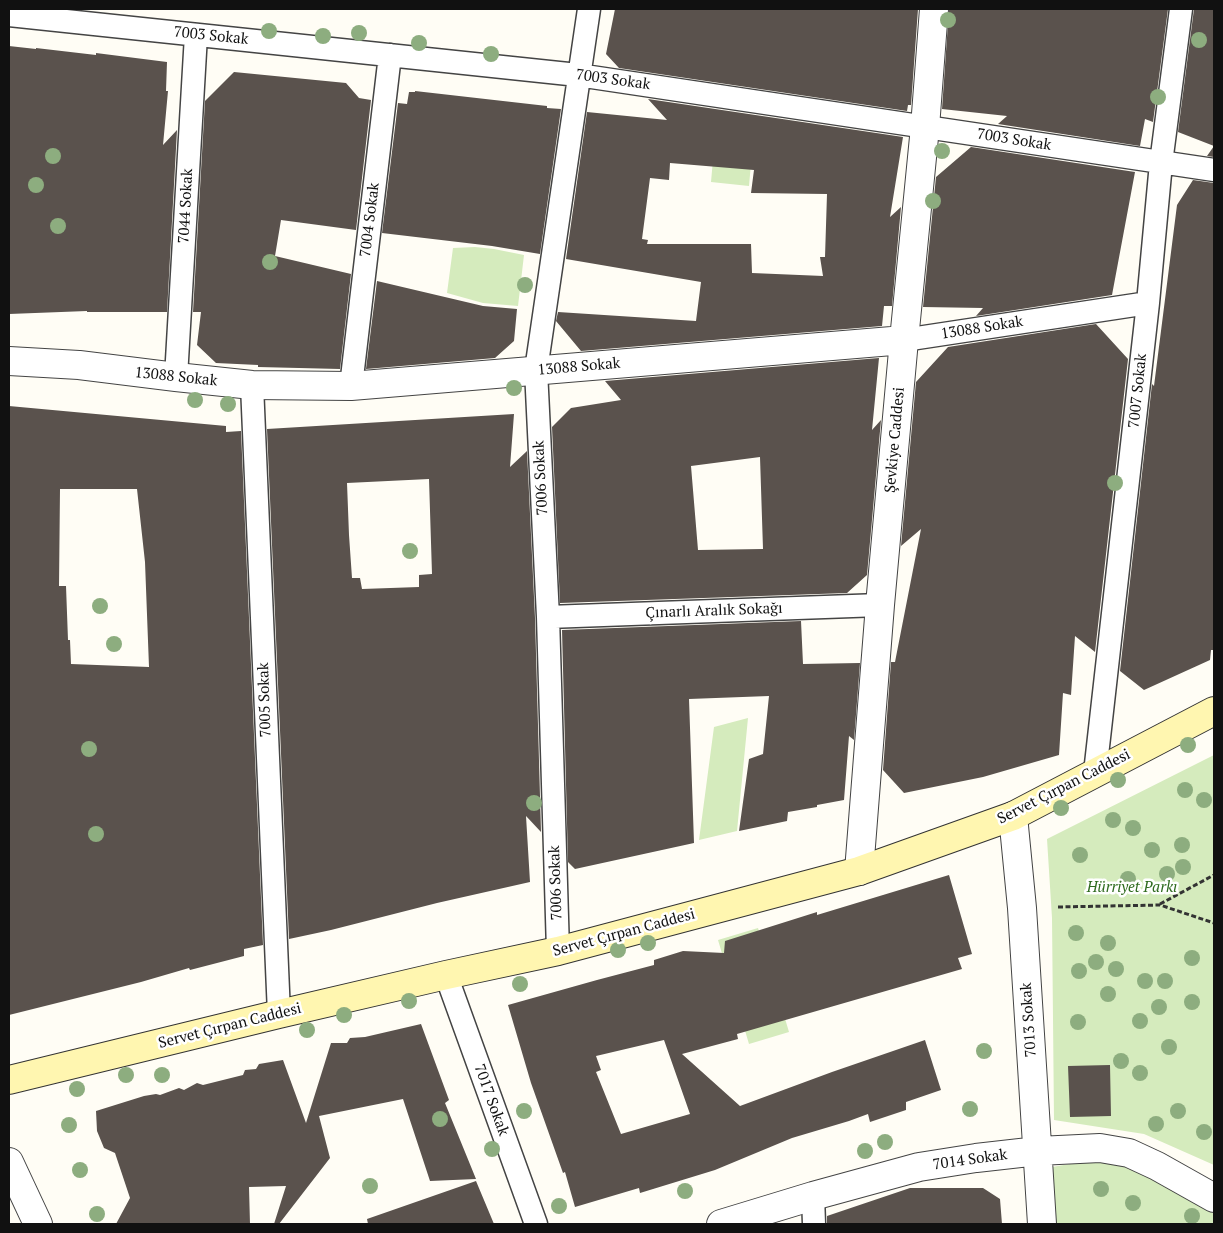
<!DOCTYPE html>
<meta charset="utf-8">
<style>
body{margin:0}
#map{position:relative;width:1223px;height:1233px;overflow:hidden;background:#fffdf5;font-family:"PT Serif",serif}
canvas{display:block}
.frame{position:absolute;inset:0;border:10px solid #111;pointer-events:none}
</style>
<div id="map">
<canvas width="1223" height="1233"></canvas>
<div class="frame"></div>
</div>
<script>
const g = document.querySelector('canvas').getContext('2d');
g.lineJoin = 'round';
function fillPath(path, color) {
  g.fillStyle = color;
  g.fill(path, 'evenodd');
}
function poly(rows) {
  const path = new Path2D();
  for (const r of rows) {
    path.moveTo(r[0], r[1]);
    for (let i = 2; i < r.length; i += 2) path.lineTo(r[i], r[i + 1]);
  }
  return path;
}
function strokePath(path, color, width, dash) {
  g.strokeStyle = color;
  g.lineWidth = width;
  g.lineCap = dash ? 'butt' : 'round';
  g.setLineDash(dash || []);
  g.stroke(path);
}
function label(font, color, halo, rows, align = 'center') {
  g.font = font + ' "PT Serif",serif';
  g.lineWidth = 5;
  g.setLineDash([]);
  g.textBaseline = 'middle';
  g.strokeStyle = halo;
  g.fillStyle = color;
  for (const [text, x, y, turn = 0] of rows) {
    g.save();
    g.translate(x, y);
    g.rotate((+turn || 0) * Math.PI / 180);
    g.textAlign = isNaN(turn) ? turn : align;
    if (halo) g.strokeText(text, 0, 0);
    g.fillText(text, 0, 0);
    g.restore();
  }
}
fillPath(poly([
 [716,126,754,130,749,186,711,182],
 [475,247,494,249,524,255,518,306,483,303,447,293,453,248],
 [748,718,737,831,699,840,714,727],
 [1214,755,1214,1165,1144,1134,1054,1120,1052,918,1047,839],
 [758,928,789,1032,749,1044,718,940],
 [1087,1161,1111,1162,1130,1167,1214,1214,1214,1224,1054,1224,1052,1167]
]), '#d5ebbd');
fillPath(poly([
 [615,9,918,9,911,105,908,105,907,111,619,68,606,54],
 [949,9,1168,9,1153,122,1145,119,1140,146,998,124,1007,116,942,109],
 [1194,9,1214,9,1214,157,1207,156,1214,146,1178,132],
 [9,46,36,49,36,48,96,55,96,53,167,62,166,91,168,91,163,145,177,130,167,312,87,312,87,311,9,314],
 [234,72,346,83,359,98,371,100,356,230,281,220,275,256,351,274,340,369,258,367,258,365,216,363,197,345,201,312,193,312,205,101],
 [415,91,547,106,547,108,561,109,540,254,492,246,382,233,398,103,407,104,409,92,415,92],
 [648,99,903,137,890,217,901,207,892,306,884,306,882,326,581,351,556,321,558,312,696,321,701,282,566,259,587,112,667,120],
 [670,163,754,170,751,193,827,194,825,257,820,257,823,276,752,273,751,244,647,244,648,240,642,239,650,178,669,180],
 [971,147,1135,172,1112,295,976,316,983,308,923,307,936,177],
 [1193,180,1214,183,1214,650,1211,650,1210,660,1144,690,1120,671,1152,384,1154,386,1177,205],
 [377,281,483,306,517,309,514,341,495,358,366,369],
 [1096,324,1128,359,1095,652,1075,636,1071,695,1063,693,1059,755,983,777,904,793,883,770,891,662,895,662,921,529,901,546,916,382,948,347],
 [879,358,872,430,881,420,867,575,847,593,560,603,552,427,571,408,621,400,605,381],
 [760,457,763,549,698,550,691,466],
 [9,406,226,426,226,432,241,431,263,945,244,949,244,956,190,970,189,968,141,982,9,1015],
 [60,489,137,489,145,562,149,667,71,664,70,640,68,640,66,586,59,586],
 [514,414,510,467,527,451,535,618,541,832,526,816,530,882,437,903,331,930,289,939,267,429],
 [429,479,432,574,419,575,419,587,362,589,360,578,352,578,349,535,347,483],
 [801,621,803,664,860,663,854,740,849,736,844,800,817,805,817,807,788,812,787,821,739,831,749,759,763,754,769,696,689,699,694,843,575,869,568,862,562,630],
 [949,875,972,954,958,958,962,969,737,1034,738,1039,682,1054,740,1106,832,1072,925,1040,941,1090,906,1102,906,1110,870,1122,868,1114,849,1121,792,1138,715,1170,640,1193,639,1188,575,1207,565,1172,563,1173,531,1083,508,1005,597,980,654,965,654,960,683,951,724,953,725,941,817,912,817,915],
 [664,1040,690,1114,621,1134,596,1072,601,1070,596,1056],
 [421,1024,449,1100,445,1103,476,1179,430,1181,403,1099,319,1116,330,1158,279,1224,274,1224,286,1186,249,1187,250,1224,116,1224,130,1198,115,1153,104,1148,97,1131,96,1111,144,1096,156,1094,160,1095,179,1088,184,1090,197,1083,203,1085,243,1075,245,1070,256,1069,259,1064,283,1060,306,1123,331,1043,347,1043,350,1038,365,1037],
 [1110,1065,1111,1116,1070,1117,1068,1066],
 [476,1181,494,1224,368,1224,367,1219],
 [910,1188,983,1188,1000,1199,1002,1224,827,1224,827,1216]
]), '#5a524d');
const lane = poly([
 [9,15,578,75,1214,170],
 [904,340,1148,303],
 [176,377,196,35],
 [252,385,279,1014],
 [351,386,390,55],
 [548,617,880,605],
 [1095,773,1148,303,1161,163,1181,9],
 [558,951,548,617,536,370,589,9],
 [446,975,536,1224],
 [813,1196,814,1224]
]);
const street = poly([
 [9,361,79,365,176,377,252,385,351,386,904,340],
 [1013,816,1022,908,1042,1224],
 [859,871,880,605,904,340,925,127,934,9],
 [9,1162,38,1224],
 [721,1224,813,1196,919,1167,976,1158,1038,1151,1100,1148,1129,1153,1157,1166,1214,1198]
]);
const secondary = poly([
 [9,1080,279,1014,446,975,558,951,859,871,1013,816,1214,711]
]);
strokePath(lane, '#444', 25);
strokePath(street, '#444', 30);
strokePath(secondary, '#333', 30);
strokePath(poly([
 [1160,904,1214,875],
 [1058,907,1160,905,1214,923]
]), '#333', 3, [5, 2.5]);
strokePath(lane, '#fff', 22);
strokePath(street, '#fff', 28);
strokePath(secondary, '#fff6b0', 28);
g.fillStyle = '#8dad7f';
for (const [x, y] of [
 [948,20],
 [269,31],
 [359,33],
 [323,36],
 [1199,40],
 [419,43],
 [491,54],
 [1158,97],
 [942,151],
 [53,156],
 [36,185],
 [933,201],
 [58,226],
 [270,262],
 [525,285],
 [514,388],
 [195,400],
 [228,404],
 [1115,483],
 [410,551],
 [100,606],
 [114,644],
 [1188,745],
 [89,749],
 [1118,780],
 [1185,790],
 [1204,800],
 [534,803],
 [1061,808],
 [1113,820],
 [1133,828],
 [96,834],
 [1182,845],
 [1152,850],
 [1080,855],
 [1183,867],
 [1167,874],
 [1128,879],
 [1076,933],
 [648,943],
 [1108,943],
 [618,950],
 [1192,958],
 [1096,962],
 [1116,969],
 [1079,971],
 [1145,981],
 [1165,981],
 [520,984],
 [1108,994],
 [409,1001],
 [1192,1002],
 [1159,1007],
 [344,1015],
 [1140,1021],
 [1078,1022],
 [307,1030],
 [1169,1047],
 [984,1051],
 [1121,1061],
 [1140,1073],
 [126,1075],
 [162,1075],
 [77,1089],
 [970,1109],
 [524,1111],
 [1178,1111],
 [440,1119],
 [1156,1124],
 [69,1125],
 [1204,1132],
 [885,1142],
 [492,1149],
 [865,1151],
 [80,1170],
 [370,1186],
 [1101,1189],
 [685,1191],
 [1133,1203],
 [559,1206],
 [97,1214],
 [1192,1216]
]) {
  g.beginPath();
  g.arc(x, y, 8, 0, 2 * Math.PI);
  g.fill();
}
label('15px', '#111', '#fff', [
 ["7003 Sokak",211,36,6],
 ["7003 Sokak",613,80,8],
 ["7003 Sokak",1014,140,9],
 ["7044 Sokak",186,206,-87],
 ["7004 Sokak",370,220,-83],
 ["13088 Sokak",982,328,-9],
 ["13088 Sokak",579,367,-5],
 ["13088 Sokak",176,377,6],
 ["7007 Sokak",1138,391,-84],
 ["Şevkiye Caddesi",895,440,-85],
 ["7006 Sokak",541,478,-93],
 ["Çınarlı Aralık Sokağı",714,611,-2],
 ["7005 Sokak",265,700,-92],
 ["Servet Çırpan Caddesi",1064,787,-27],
 ["7006 Sokak",556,883,-92],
 ["Servet Çırpan Caddesi",624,933,-15],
 ["7013 Sokak",1029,1020,-94],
 ["Servet Çırpan Caddesi",230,1026,-14],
 ["7017 Sokak",491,1100,70],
 ["7014 Sokak",970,1160,-8]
]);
label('italic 15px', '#2f6b1f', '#fff', [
 ["Hürriyet Parkı",1132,888]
]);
</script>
